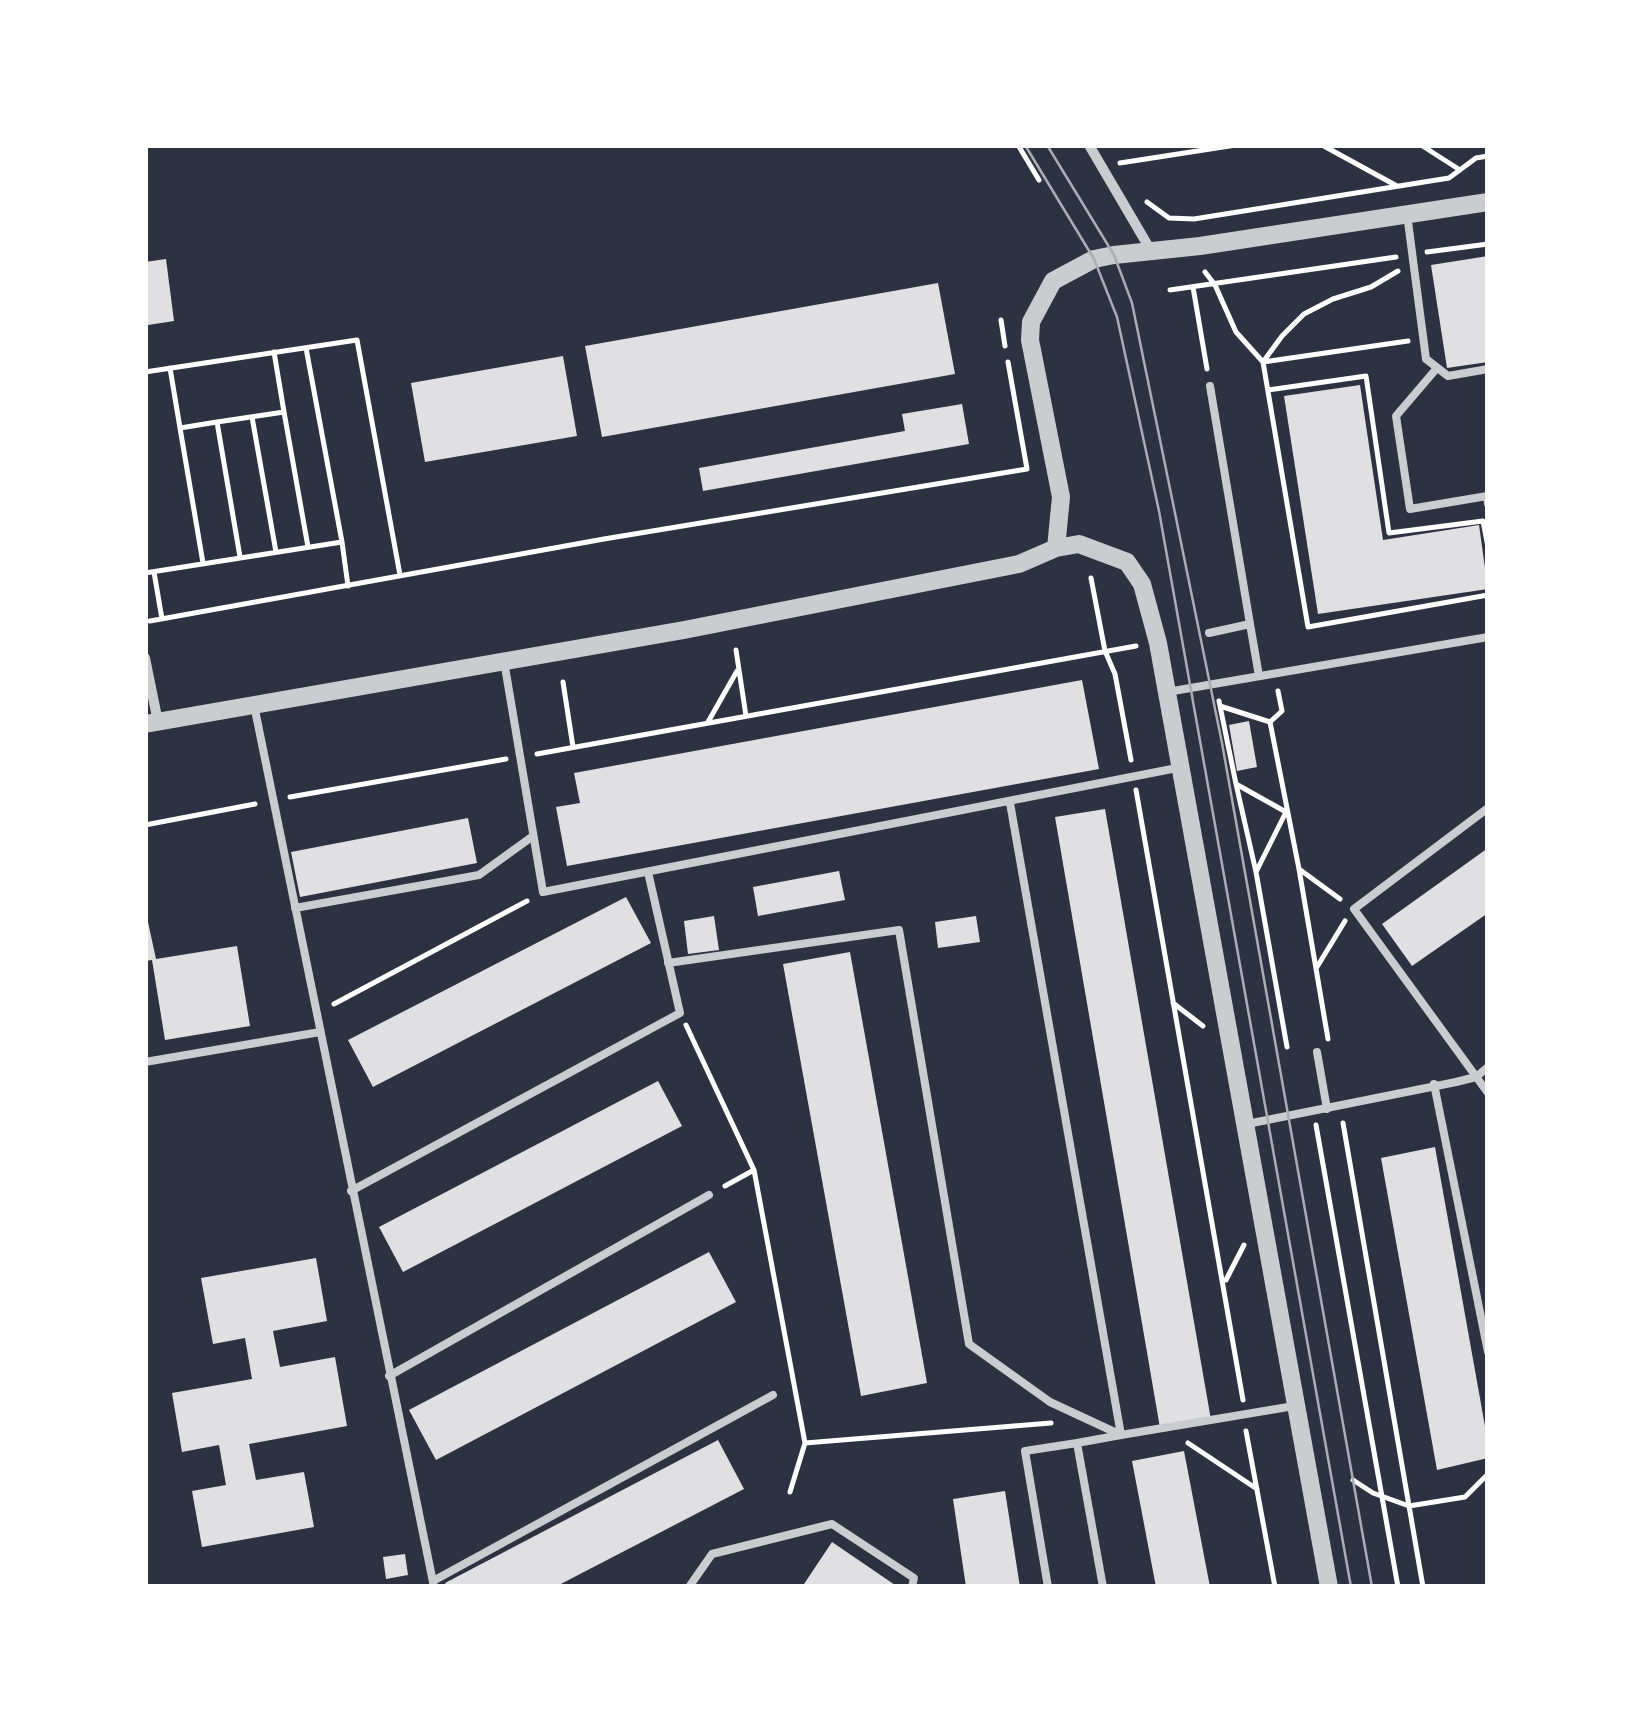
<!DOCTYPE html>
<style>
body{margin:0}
#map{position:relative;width:1633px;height:1732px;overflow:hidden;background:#2d3142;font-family:Arial,sans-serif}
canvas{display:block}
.frame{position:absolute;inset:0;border:148px solid #fff;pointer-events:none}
</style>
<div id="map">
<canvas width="1633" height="1732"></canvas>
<div class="frame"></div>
</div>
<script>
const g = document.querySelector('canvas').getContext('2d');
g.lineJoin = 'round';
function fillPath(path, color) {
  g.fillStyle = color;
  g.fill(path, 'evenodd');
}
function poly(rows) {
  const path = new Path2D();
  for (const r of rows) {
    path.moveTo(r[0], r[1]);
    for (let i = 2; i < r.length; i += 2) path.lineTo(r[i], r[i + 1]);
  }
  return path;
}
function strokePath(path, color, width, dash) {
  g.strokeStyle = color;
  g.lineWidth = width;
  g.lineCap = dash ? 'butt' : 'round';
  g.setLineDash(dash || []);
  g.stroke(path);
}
fillPath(poly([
 [1488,256,1488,362,1447,368,1431,265],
 [166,259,174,321,148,325,145,262],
 [938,283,955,374,602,437,585,346],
 [563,356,577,436,425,462,411,383],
 [1360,385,1383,540,1479,525,1488,589,1318,614,1284,396],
 [962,404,969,444,703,491,699,468,905,431,902,414],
 [1082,680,1099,769,567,866,556,807,580,803,574,773],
 [1249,721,1257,767,1237,771,1229,725],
 [1105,809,1211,1420,1160,1428,1055,817],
 [468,818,477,863,300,897,291,852],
 [1488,848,1488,913,1412,966,1382,924],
 [839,871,845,900,758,916,753,887],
 [626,897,651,943,373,1087,348,1040],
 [145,908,156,959,237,946,250,1026,165,1040,152,960,145,961],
 [714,916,719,950,688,954,684,921],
 [976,916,980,942,938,948,935,922],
 [850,952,927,1383,861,1396,783,964],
 [658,1081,682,1126,403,1272,379,1227],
 [1435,1147,1488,1443,1488,1458,1437,1470,1381,1158],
 [709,1252,736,1302,436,1460,409,1410],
 [316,1258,327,1321,273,1331,280,1367,335,1357,347,1426,249,1444,256,1480,304,1472,314,1527,202,1547,192,1491,226,1485,219,1445,182,1452,172,1393,252,1379,245,1338,213,1344,201,1278],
 [718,1440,744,1489,555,1587,448,1587,445,1583],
 [1184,1451,1210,1587,1156,1587,1132,1461],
 [1005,1491,1020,1587,966,1587,953,1499],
 [832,1542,898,1587,802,1587],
 [405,1554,408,1575,386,1579,383,1557]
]), '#e0e0e3');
strokePath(poly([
 [1018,145,1039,180],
 [1322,145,1397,186],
 [1421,145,1460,170],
 [1120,163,1236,145],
 [1147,202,1169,218,1194,219,1449,178,1476,158,1488,156],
 [1427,252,1488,244],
 [1205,272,1215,285,1236,332,1263,362,1308,627,1488,595],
 [1193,287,1207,369],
 [1170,290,1396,257],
 [1001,320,1005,346],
 [274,352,284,412],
 [1263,362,1282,336,1304,314,1333,299,1371,287,1398,271],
 [1263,362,1408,341],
 [170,368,180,428],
 [145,372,357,340,400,575],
 [1268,390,1366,376,1389,533,1483,521,1488,547],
 [252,417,276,552],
 [217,422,284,412,308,547],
 [342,542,348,586],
 [203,563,180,428,217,422,240,557],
 [154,572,162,619],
 [145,573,342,542,306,348],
 [1091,578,1105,651,1115,674,1131,760],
 [150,621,604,539,1027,469,1008,362],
 [736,650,746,716],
 [563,682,573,747],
 [1219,701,1220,706,1270,722,1299,869,1340,899],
 [1220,706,1236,784,1286,812],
 [708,722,737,671],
 [1270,722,1282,711,1278,691],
 [537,754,1136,646],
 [1236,784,1256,872],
 [1136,790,1243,1400],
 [290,797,506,759],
 [1286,812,1256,872,1287,1047],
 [145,825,255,804],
 [1299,869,1328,1039],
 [1317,967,1345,921],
 [1173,1003,1203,1026],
 [334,1004,527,901],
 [686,1025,754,1170,805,1443,1051,1423],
 [1343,1123,1423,1587],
 [1316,1125,1398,1587],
 [725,1186,754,1170],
 [1226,1280,1244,1245],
 [1246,1431,1275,1587],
 [1188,1443,1257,1489],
 [1353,1480,1373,1493,1409,1506,1465,1497,1488,1474],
 [790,1492,805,1443]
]), '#fff', 5);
strokePath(poly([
 [1407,214,1426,359,1448,376,1488,369],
 [1437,368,1396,416,1410,509,1487,496,1488,504],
 [1250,624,1259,676],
 [1209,633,1250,624,1210,386],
 [504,661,543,892,1177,768],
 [1167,692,1488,637],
 [254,705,434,1587],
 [1010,803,1121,1435,1294,1406],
 [1488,808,1354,909,1488,1093],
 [295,908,479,875,533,836],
 [668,963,899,930,969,1344,1050,1402,1121,1435],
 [1317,1052,1327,1109],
 [145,1062,320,1032],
 [1434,1084,1488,1352],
 [1247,1124,1456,1082,1476,1077,1488,1067],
 [351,1191,680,1013,648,872],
 [389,1376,709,1195],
 [433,1581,773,1395],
 [689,1587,712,1554,832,1524,914,1578,912,1587],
 [1048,1587,1025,1451,1077,1443],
 [1103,1587,1077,1443,1121,1435]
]), '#caccd0', 8);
strokePath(poly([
 [1089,145,1150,249],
 [145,658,158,722]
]), '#caccd0', 10);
strokePath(poly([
 [1056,548,1061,497,1030,340,1031,322,1053,281,1094,259,1114,255,1200,246,1488,202],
 [145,724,684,630,1019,564,1056,548,1079,544,1127,562,1142,584,1158,643,1329,1587]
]), '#caccd0', 18);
strokePath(poly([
 [1025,145,1094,259,1117,317,1159,511,1351,1587],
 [1047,145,1114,255,1132,303,1222,743,1372,1587]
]), '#abadb3', 2.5);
</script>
